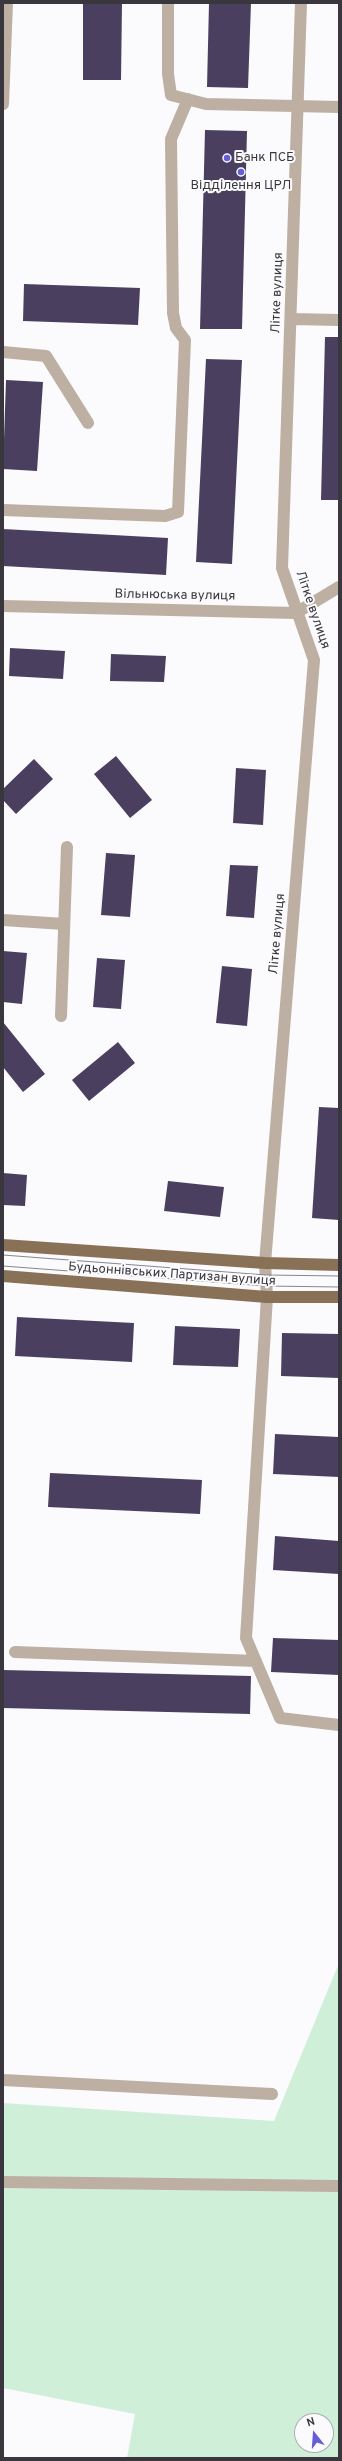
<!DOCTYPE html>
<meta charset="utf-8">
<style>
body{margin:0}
#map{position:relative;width:342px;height:2461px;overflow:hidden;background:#fbfafd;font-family:Overpass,sans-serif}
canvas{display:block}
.frame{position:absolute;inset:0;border:4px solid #39373d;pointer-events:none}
.north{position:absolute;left:294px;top:2413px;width:40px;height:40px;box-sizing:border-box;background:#fbfafd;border:1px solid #adacb0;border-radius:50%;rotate:343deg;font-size:11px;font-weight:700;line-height:16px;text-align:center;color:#39373d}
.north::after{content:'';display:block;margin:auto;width:14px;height:18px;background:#675dd7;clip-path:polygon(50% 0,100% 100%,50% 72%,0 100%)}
</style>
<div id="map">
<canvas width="342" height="2461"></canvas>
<div class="frame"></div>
<div class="north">N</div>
</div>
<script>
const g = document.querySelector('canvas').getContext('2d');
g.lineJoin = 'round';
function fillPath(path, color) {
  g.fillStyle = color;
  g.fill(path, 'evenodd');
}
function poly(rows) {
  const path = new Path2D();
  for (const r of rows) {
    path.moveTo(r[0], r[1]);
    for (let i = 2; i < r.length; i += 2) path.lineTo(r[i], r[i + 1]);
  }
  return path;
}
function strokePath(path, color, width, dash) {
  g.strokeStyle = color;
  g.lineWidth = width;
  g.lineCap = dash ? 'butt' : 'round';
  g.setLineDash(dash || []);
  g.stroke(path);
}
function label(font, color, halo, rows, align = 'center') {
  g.font = font + ' Overpass,sans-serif';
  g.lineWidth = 4;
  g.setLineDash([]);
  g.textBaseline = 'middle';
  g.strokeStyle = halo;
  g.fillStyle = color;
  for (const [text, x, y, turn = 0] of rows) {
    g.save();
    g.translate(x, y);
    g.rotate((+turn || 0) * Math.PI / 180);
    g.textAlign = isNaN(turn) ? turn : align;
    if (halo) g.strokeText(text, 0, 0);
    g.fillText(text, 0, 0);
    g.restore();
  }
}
fillPath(poly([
 [339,1963,339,2458,127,2458,135,2414,3,2388,3,2103,274,2121],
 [302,2421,326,2421,326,2445,302,2445]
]), '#cfefd8');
fillPath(poly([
 [83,3,122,3,121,80,83,80],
 [209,3,251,3,248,88,207,87],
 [205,130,247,131,242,329,200,329],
 [24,284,140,288,138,325,23,321],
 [325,337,339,337,339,500,321,500],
 [206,359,242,360,232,564,196,562],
 [6,380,43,382,37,471,3,469],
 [3,529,168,538,166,575,3,566],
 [10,648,65,651,63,679,9,676],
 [111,654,166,656,164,682,110,681],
 [116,756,152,800,130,818,94,774],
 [34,759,53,779,16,814,3,800,3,789],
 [236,768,266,770,263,825,233,823],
 [106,853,135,855,130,917,101,915],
 [230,865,258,866,254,918,226,916],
 [3,951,27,953,22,1004,3,1002],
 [97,958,125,960,121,1009,93,1007],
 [222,966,252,969,247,1026,216,1023],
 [3,1022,45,1074,23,1092,3,1067],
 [118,1042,135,1063,89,1101,72,1080],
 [319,1107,339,1108,339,1220,312,1218],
 [3,1173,27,1175,25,1206,3,1205],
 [168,1181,224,1187,220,1217,164,1211],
 [17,1317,134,1323,132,1362,15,1356],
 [175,1326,240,1329,238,1367,173,1365],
 [282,1333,339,1334,339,1378,281,1376],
 [275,1434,339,1437,339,1477,273,1474],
 [50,1473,202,1480,200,1514,48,1507],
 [275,1536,339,1541,339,1574,273,1570],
 [273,1638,339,1640,339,1675,271,1672],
 [3,1670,251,1676,250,1714,3,1708]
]), '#4b3f60');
strokePath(poly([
 [168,3,168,74,171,95,206,104,339,107],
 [301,3,282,568,314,660,265,1263,267,1297,246,1638,280,1718,339,1725],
 [3,104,7,3],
 [291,319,339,320],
 [3,352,46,356,88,423],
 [3,510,165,516,178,512,185,340,176,328,173,313,171,139,188,99],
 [3,606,296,613,339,587],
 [3,920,64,924],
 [61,1016,67,847],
 [15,1652,256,1661],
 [3,2080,272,2094],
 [3,2182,339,2186]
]), '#bdafa1', 12);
strokePath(poly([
 [3,1245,265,1263,339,1265],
 [3,1276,267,1297,339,1297]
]), '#887157', 12);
strokePath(poly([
 [3,1255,266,1275,339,1276],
 [3,1266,266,1286,339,1287]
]), '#87868a', 1);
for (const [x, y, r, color] of [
 [227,158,4,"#675dd7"],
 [241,172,4,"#675dd7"]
]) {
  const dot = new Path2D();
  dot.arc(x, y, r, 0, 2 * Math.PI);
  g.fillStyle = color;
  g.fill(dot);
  strokePath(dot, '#fbfafd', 1.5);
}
label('13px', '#39373d', '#fbfafd', [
 ["Банк ПСБ",235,158],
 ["Відділення ЦРЛ",241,186,"center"]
], 'left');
label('13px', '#39373d', '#fbfafd', [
 ["Літке вулиця",278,293,-88],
 ["Вільнюська вулиця",175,596,1],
 ["Літке вулиця",312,610,71],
 ["Літке вулиця",278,934,-85],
 ["Будьоннівських Партизан вулиця",172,1275,4]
]);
</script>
